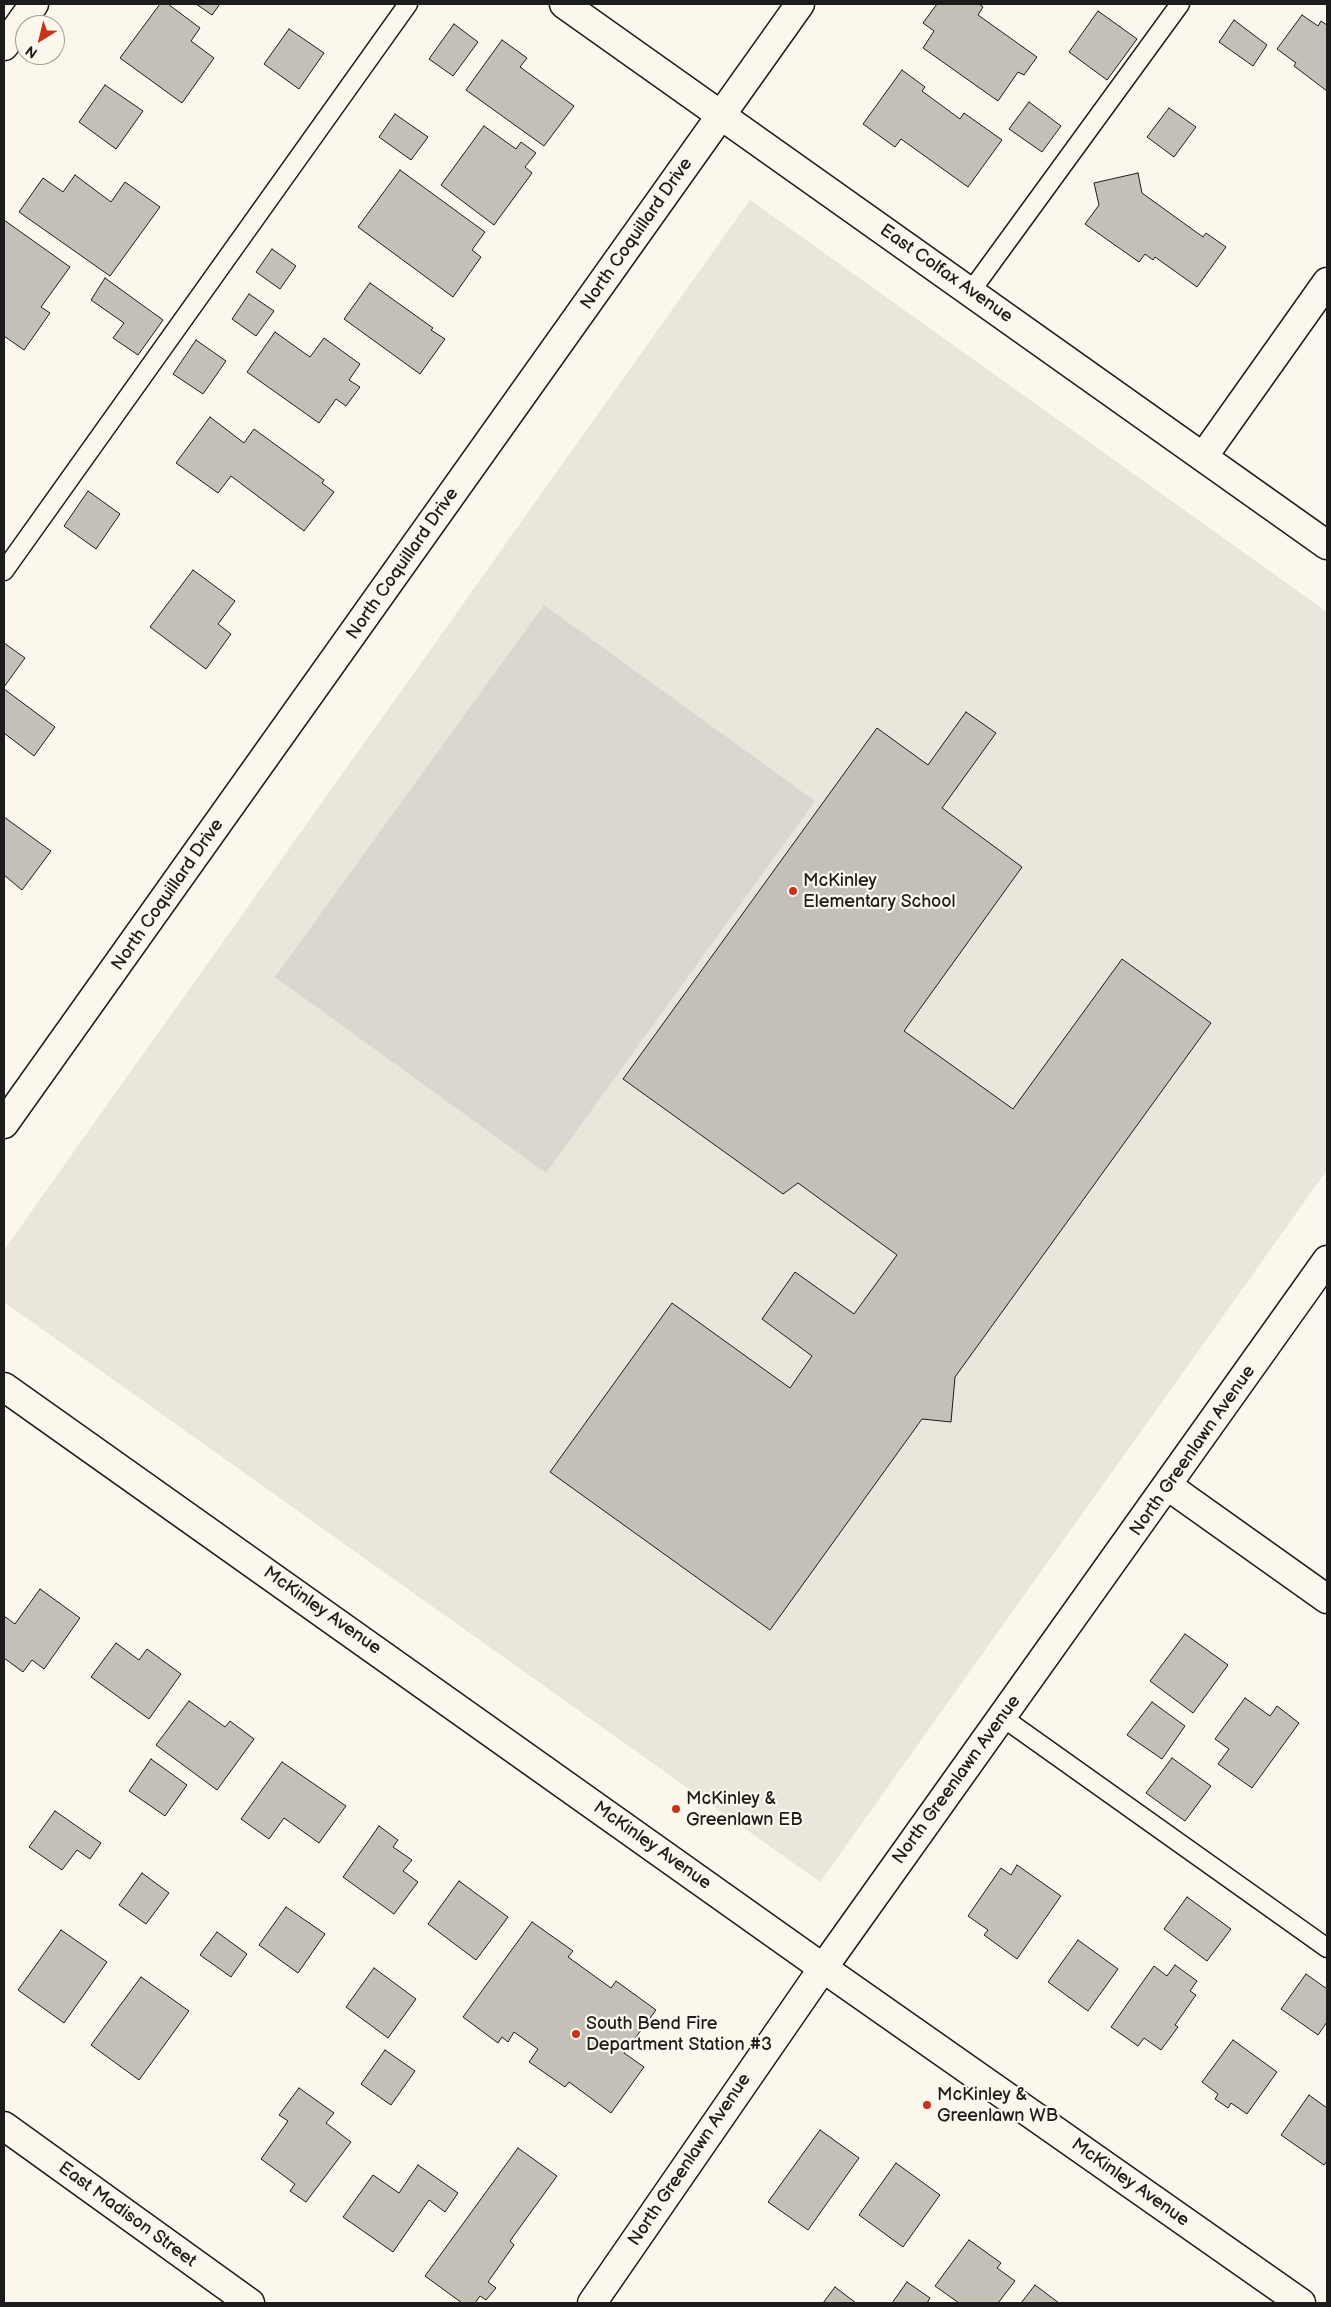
<!DOCTYPE html>
<style>
body{margin:0}
#map{position:relative;width:1331px;height:2307px;overflow:hidden;background:#fbf7ec;font-family:"Balsamiq Sans",sans-serif}
canvas{display:block}
.frame{position:absolute;inset:0;border:5px solid #1c1c1c;pointer-events:none}
.north{position:absolute;left:15px;top:15px;width:50px;height:50px;box-sizing:border-box;background:#fbf7ec;border:1px solid #a29f99;border-radius:50%;rotate:216deg;font-size:14px;font-weight:700;line-height:20px;text-align:center;color:#1c1c1c}
.north::after{content:'';display:block;margin:auto;width:18px;height:22px;background:#c8321e;clip-path:polygon(50% 0,100% 100%,50% 72%,0 100%)}
</style>
<div id="map">
<canvas width="1331" height="2307"></canvas>
<div class="frame"></div>
<div class="north">N</div>
</div>
<script>
const g = document.querySelector('canvas').getContext('2d');
g.lineJoin = 'round';
function fillPath(path, color) {
  g.fillStyle = color;
  g.fill(path, 'evenodd');
}
function poly(rows) {
  const path = new Path2D();
  for (const r of rows) {
    path.moveTo(r[0], r[1]);
    for (let i = 2; i < r.length; i += 2) path.lineTo(r[i], r[i + 1]);
  }
  return path;
}
function strokePath(path, color, width, dash) {
  g.strokeStyle = color;
  g.lineWidth = width;
  g.lineCap = dash ? 'butt' : 'round';
  g.setLineDash(dash || []);
  g.stroke(path);
}
function label(font, color, halo, rows, align = 'center') {
  g.font = font + ' "Balsamiq Sans",sans-serif';
  g.lineWidth = 4.5;
  g.setLineDash([]);
  g.textBaseline = 'middle';
  g.strokeStyle = halo;
  g.fillStyle = color;
  for (const [text, x, y, turn = 0] of rows) {
    g.save();
    g.translate(x, y);
    g.rotate((+turn || 0) * Math.PI / 180);
    g.textAlign = isNaN(turn) ? turn : align;
    if (halo) g.strokeText(text, 0, 0);
    g.fillText(text, 0, 0);
    g.restore();
  }
}
fillPath(poly([
 [750,200,1327,612,1327,1170,820,1882,4,1302,4,1250]
]), '#eae6dc');
fillPath(poly([
 [544,605,815,801,546,1173,275,977]
]), '#dad7ce');
const building = poly([
 [160,4,168,4,200,28,191,41,214,58,182,103,120,58,160,4],
 [196,4,220,4,212,15,196,4],
 [937,4,979,4,983,7,978,15,1037,57,1024,75,1018,72,998,101,923,48,934,31,923,23,937,4],
 [1098,11,1137,39,1107,80,1069,52,1098,11],
 [1302,15,1318,26,1321,21,1327,25,1327,91,1294,66,1296,63,1277,49,1302,15],
 [1234,20,1267,45,1253,66,1219,42,1234,20],
 [454,24,478,42,453,76,429,59,454,24],
 [289,29,324,53,299,89,264,64,289,29],
 [502,40,527,58,520,67,574,106,544,146,466,90,502,40],
 [902,70,925,87,922,91,960,119,964,113,1002,140,968,187,901,139,895,147,863,124,902,70],
 [105,85,143,111,116,149,79,122,105,85],
 [1029,102,1061,126,1042,152,1009,129,1029,102],
 [1169,108,1196,127,1174,157,1147,137,1169,108],
 [395,114,428,137,411,160,379,137,395,114],
 [484,126,516,149,521,142,536,153,525,167,532,173,494,225,441,185,484,126],
 [400,170,485,232,472,250,481,257,453,297,358,227,400,170],
 [1138,173,1142,193,1203,237,1206,233,1226,247,1197,287,1155,257,1153,260,1145,254,1139,262,1085,224,1099,205,1094,183,1138,173],
 [75,175,111,202,125,182,160,207,110,276,19,212,43,178,63,192,75,175],
 [4,220,70,267,41,307,50,313,24,350,4,336,4,220],
 [272,249,296,266,280,289,256,272,272,249],
 [105,278,163,320,138,355,113,338,124,323,91,300,105,278],
 [370,283,433,328,431,330,445,339,420,374,344,319,370,283],
 [249,294,274,311,256,336,232,319,249,294],
 [275,332,310,357,324,338,360,364,349,380,360,387,346,406,336,399,319,423,247,372,275,332],
 [196,340,226,361,203,394,173,374,196,340],
 [210,417,244,443,254,429,324,480,322,483,334,492,304,531,231,476,218,493,176,463,210,417],
 [88,491,120,514,96,549,64,526,88,491],
 [193,570,235,601,218,624,231,634,206,669,150,627,193,570],
 [4,643,25,658,4,687,4,643],
 [4,689,55,727,34,756,4,733,4,689],
 [966,712,996,733,942,808,1022,867,904,1031,1013,1109,1122,959,1211,1023,955,1377,951,1422,922,1419,770,1630,550,1472,672,1303,790,1388,812,1356,762,1319,795,1272,854,1314,897,1255,798,1183,783,1194,623,1079,877,728,928,765,966,712],
 [4,817,51,851,22,890,4,875,4,817],
 [40,1589,80,1618,44,1669,32,1660,23,1672,4,1658,4,1616,15,1624,40,1589],
 [1185,1634,1228,1665,1193,1713,1150,1681,1185,1634],
 [116,1643,139,1660,147,1649,181,1674,149,1719,91,1677,116,1643],
 [1245,1698,1270,1716,1277,1706,1299,1723,1252,1788,1218,1764,1229,1749,1215,1739,1245,1698],
 [189,1701,225,1727,230,1721,254,1739,217,1790,156,1745,189,1701],
 [1152,1702,1185,1726,1162,1759,1127,1735,1152,1702],
 [1172,1758,1211,1786,1185,1821,1146,1793,1172,1758],
 [151,1759,187,1785,165,1816,129,1791,151,1759],
 [282,1762,346,1806,319,1843,284,1818,269,1839,241,1819,282,1762],
 [55,1811,101,1843,90,1859,77,1850,62,1870,29,1847,55,1811],
 [379,1826,398,1840,393,1847,412,1860,403,1871,418,1882,394,1914,343,1877,379,1826],
 [1017,1865,1061,1896,1017,1959,984,1935,988,1930,968,1916,1001,1868,1011,1875,1017,1865],
 [142,1873,169,1893,146,1924,119,1905,142,1873],
 [459,1881,508,1917,476,1960,428,1924,459,1881],
 [1187,1897,1231,1929,1207,1961,1164,1929,1187,1897],
 [286,1907,325,1934,298,1973,259,1945,286,1907],
 [532,1922,573,1951,568,1957,611,1988,616,1981,656,2010,624,2053,644,2067,611,2113,569,2082,565,2087,529,2062,538,2049,514,2032,508,2042,502,2037,498,2043,463,2017,532,1922],
 [61,1930,107,1962,64,2023,18,1990,61,1930],
 [217,1932,247,1954,231,1977,200,1955,217,1932],
 [1078,1940,1118,1969,1088,2011,1048,1982,1078,1940],
 [1175,1965,1197,1981,1190,1991,1196,1995,1175,2025,1178,2027,1161,2050,1144,2038,1138,2046,1111,2027,1154,1966,1167,1976,1175,1965],
 [374,1968,416,1999,388,2038,346,2007,374,1968],
 [1306,1974,1327,1989,1327,2022,1318,2035,1281,2009,1306,1974],
 [141,1977,189,2011,139,2080,91,2045,141,1977],
 [1233,2040,1277,2072,1247,2114,1231,2103,1228,2108,1215,2099,1218,2094,1202,2082,1233,2040],
 [385,2050,415,2071,391,2105,361,2084,385,2050],
 [299,2088,334,2113,326,2123,351,2142,306,2202,290,2191,295,2184,261,2159,288,2121,279,2115,299,2088],
 [1309,2095,1327,2108,1327,2161,1324,2165,1281,2135,1309,2095],
 [820,2130,859,2158,808,2230,768,2202,820,2130],
 [518,2148,557,2176,510,2241,514,2245,488,2282,496,2288,486,2300,480,2296,475,2303,462,2303,425,2276,518,2148],
 [896,2163,940,2195,903,2247,859,2215,896,2163],
 [418,2165,458,2193,445,2212,429,2200,393,2252,343,2217,373,2175,399,2193,418,2165],
 [969,2240,1001,2263,997,2268,1015,2281,998,2303,959,2303,935,2286,969,2240],
 [907,2282,930,2298,927,2303,892,2303,907,2282],
 [1035,2285,1059,2303,1021,2303,1035,2285],
 [835,2287,856,2303,823,2303,835,2287]
]);
fillPath(building, '#c3c0b8');
strokePath(building, '#1c1c1c', 1);
const service = poly([
 [971,291,1180,4],
 [4,571,408,4],
 [1002,1717,1327,1948]
]);
const minor = poly([
 [564,4,1327,545],
 [4,46,34,4],
 [1203,457,1327,282],
 [4,1124,800,4],
 [1168,1486,1327,1599],
 [4,2126,250,2303],
 [592,2303,823,1968]
]);
const tertiary = poly([
 [823,1968,1327,1260]
]);
const primary = poly([
 [4,1387,823,1968,1301,2303]
]);
strokePath(service, '#1c1c1c', 21);
strokePath(minor, '#1c1c1c', 31);
strokePath(tertiary, '#1c1c1c', 31);
strokePath(primary, '#1c1c1c', 31);
strokePath(service, '#fbf7ec', 18);
strokePath(minor, '#fbf7ec', 28);
strokePath(tertiary, '#fbf7ec', 28);
strokePath(primary, '#fbf7ec', 28);
for (const [x, y, r, color] of [
 [793,891,5,"#c8321e"],
 [676,1809,5,"#c8321e"],
 [576,2034,5,"#c8321e"],
 [927,2105,5,"#c8321e"]
]) {
  const dot = new Path2D();
  dot.arc(x, y, r, 0, 2 * Math.PI);
  g.fillStyle = color;
  g.fill(dot);
  strokePath(dot, '#fbf7ec', 2);
}
label('18px', '#1c1c1c', '#fbf7ec', [
 ["North Coquillard Drive",637,234,-55],
 ["East Colfax Avenue",946,274,35],
 ["North Coquillard Drive",403,564,-55],
 ["North Coquillard Drive",168,895,-55],
 ["North Greenlawn Avenue",1193,1451,-55],
 ["McKinley Avenue",322,1611,35],
 ["North Greenlawn Avenue",957,1780,-54],
 ["McKinley Avenue",652,1846,35],
 ["North Greenlawn Avenue",690,2160,-56],
 ["McKinley Avenue",1130,2183,35],
 ["East Madison Street",127,2215,36]
]);
label('18px', '#1c1c1c', '#fbf7ec', [
 ["McKinley",803,881],
 ["Elementary School",803,902],
 ["McKinley &",686,1799],
 ["Greenlawn EB",686,1820],
 ["South Bend Fire",586,2024],
 ["Department Station #3",586,2045],
 ["McKinley &",937,2095],
 ["Greenlawn WB",937,2116]
], 'left');
</script>
